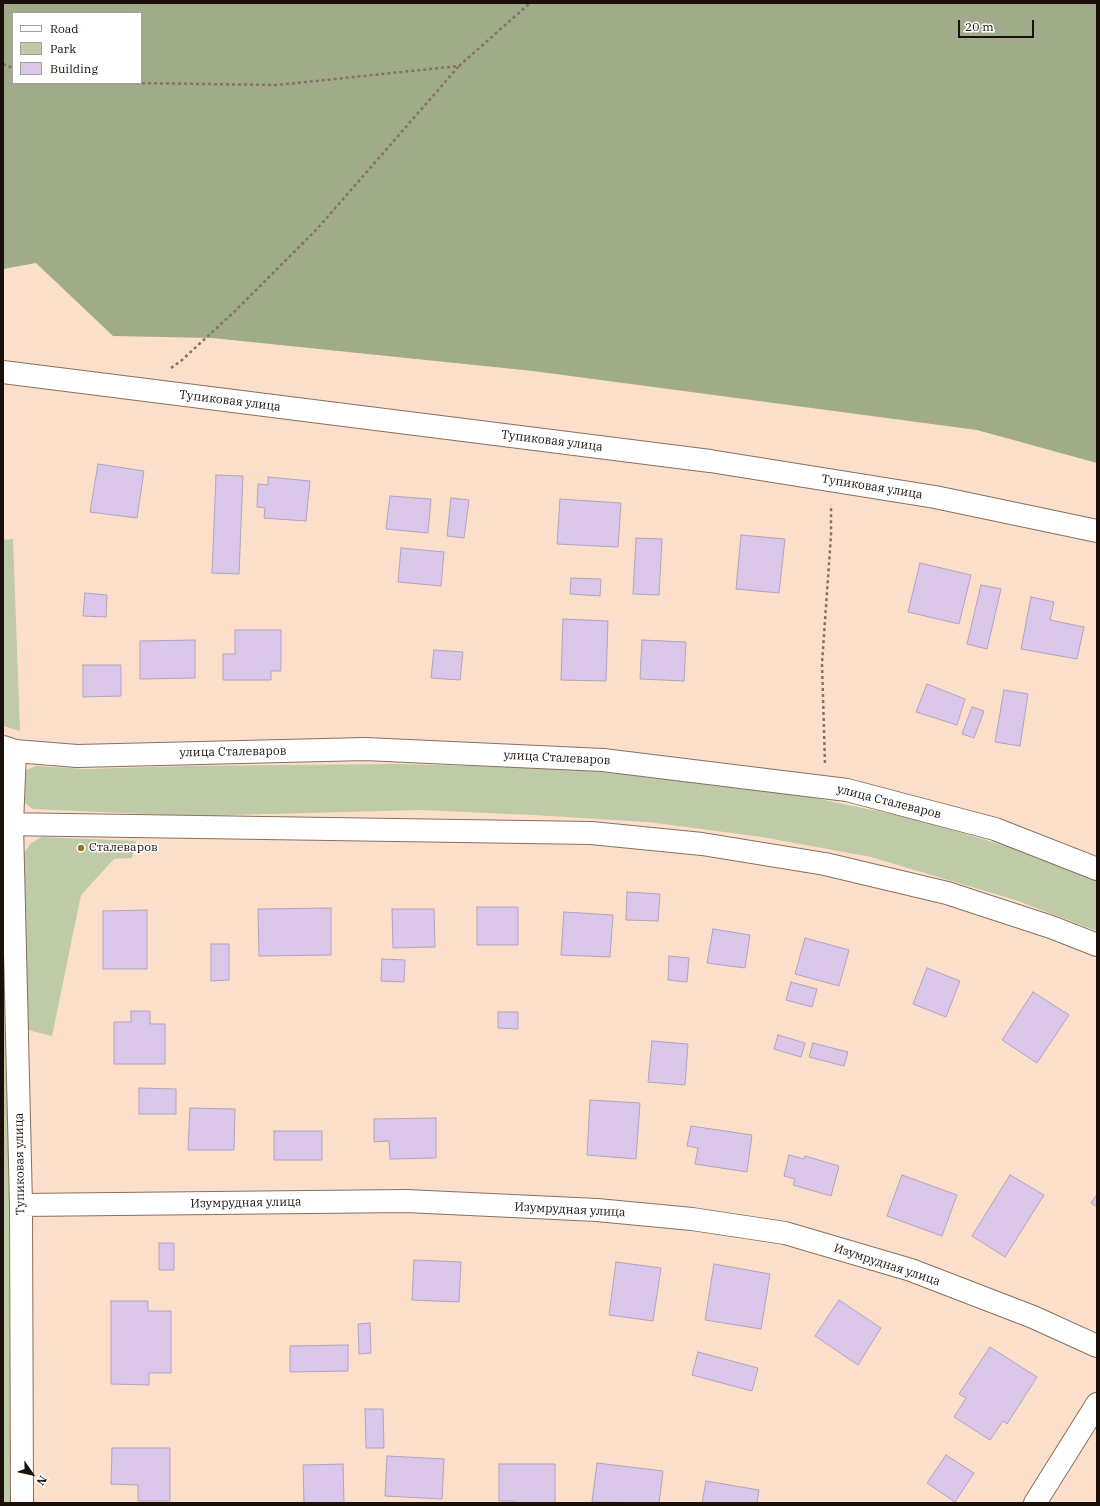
<!DOCTYPE html>
<meta charset="utf-8">
<style>
body{margin:0}
#map{position:relative;width:1100px;height:1506px;overflow:hidden;background:#fbdfcb;font-family:"IBM Plex Serif",serif}
canvas{display:block}
.frame{position:absolute;inset:0;border:4px solid #1a1009;pointer-events:none}
.legend{position:absolute;left:12px;top:12px;width:130px;height:72px;box-sizing:border-box;background:#fff;border:1px solid #a39f9d;margin:0;padding:5px 7px;list-style:none;font-size:12px;color:#1a1009}
.legend li{display:flex;align-items:center;gap:8px;height:20px}
.legend b{width:20px;border:1px solid #a39f9d}
.north{position:absolute;left:12px;top:1454px;width:40px;height:40px;-webkit-text-stroke:3px #fff;paint-order:stroke;rotate:124deg;font-size:11px;font-weight:700;line-height:16px;text-align:center;color:#1a1009}
.north::after{content:'';display:block;margin:auto;width:14px;height:18px;background:#1a1009;clip-path:polygon(50% 0,100% 100%,50% 72%,0 100%)}
.scale{position:absolute;left:958px;top:20px;width:76px;height:18px;box-sizing:border-box;border:2px solid #1a1009;border-top:0;padding-left:5px;font-size:12px;line-height:14px;white-space:nowrap;color:#1a1009;-webkit-text-stroke:3px #fff;paint-order:stroke}
</style>
<div id="map">
<canvas width="1100" height="1506"></canvas>
<div class="frame"></div>
<ul class="legend">
<li><b style="height:5px;background:#fff"></b>Road</li>
<li><b style="height:11px;background:#becaa8"></b>Park</li>
<li><b style="height:11px;background:#dac7e9"></b>Building</li>
</ul>
<div class="north">N</div>
<div class="scale">20 m</div>
</div>
<script>
const g = document.querySelector('canvas').getContext('2d');
g.lineJoin = 'round';
function fillPath(path, color) {
  g.fillStyle = color;
  g.fill(path, 'evenodd');
}
function poly(rows) {
  const path = new Path2D();
  for (const r of rows) {
    path.moveTo(r[0], r[1]);
    for (let i = 2; i < r.length; i += 2) path.lineTo(r[i], r[i + 1]);
  }
  return path;
}
function strokePath(path, color, width, dash) {
  g.strokeStyle = color;
  g.lineWidth = width;
  g.lineCap = dash ? 'butt' : 'round';
  g.setLineDash(dash || []);
  g.stroke(path);
}
function label(font, color, halo, rows, align = 'center') {
  g.font = font + ' "IBM Plex Serif",serif';
  g.lineWidth = 3;
  g.setLineDash([]);
  g.textBaseline = 'middle';
  g.strokeStyle = halo;
  g.fillStyle = color;
  for (const [text, x, y, turn = 0] of rows) {
    g.save();
    g.translate(x, y);
    g.rotate((+turn || 0) * Math.PI / 180);
    g.textAlign = isNaN(turn) ? turn : align;
    if (halo) g.strokeText(text, 0, 0);
    g.fillText(text, 0, 0);
    g.restore();
  }
}
fillPath(poly([
 [13,539,20,731,3,726,3,540],
 [397,764,553,768,696,780,815,798,914,819,1030,853,1097,882,1097,931,1015,900,871,857,762,837,648,822,533,815,421,810,193,816,33,809,21,800,22,772,36,766,86,769,187,766],
 [42,837,136,841,132,858,114,859,81,895,52,1036,24,1029,22,856,31,843],
 [3,853,6,861,15,1503,3,1503]
]), '#becaa8');
fillPath(poly([
 [3,3,1097,3,1097,463,977,430,533,371,212,338,113,336,36,263,3,269],
 [13,13,141,13,141,83,13,83]
]), '#a0ac89');
const building = poly([
 [98,464,144,471,137,518,90,512,98,464],
 [216,475,243,476,239,574,212,573,216,475],
 [268,477,310,481,306,521,264,518,265,508,257,507,258,484,268,485,268,477],
 [390,496,431,499,428,533,386,529,390,496],
 [451,498,469,500,464,538,447,536,451,498],
 [560,499,621,503,618,547,557,544,560,499],
 [741,535,785,539,779,593,736,589,741,535],
 [636,538,662,539,659,595,633,594,636,538],
 [401,548,444,552,441,586,398,582,401,548],
 [920,563,971,575,959,624,908,612,920,563],
 [571,578,601,579,600,596,570,594,571,578],
 [981,585,1001,589,987,649,967,644,981,585],
 [85,593,107,595,106,617,83,616,85,593],
 [1031,597,1054,602,1050,620,1084,627,1077,659,1021,649,1031,597],
 [563,619,608,621,606,681,561,680,563,619],
 [235,630,281,630,281,671,271,671,271,680,223,680,223,654,235,654,235,630],
 [195,640,195,678,140,679,140,641,195,640],
 [642,640,686,642,684,681,640,679,642,640],
 [434,650,463,652,460,680,431,678,434,650],
 [83,665,121,665,121,696,83,697,83,665],
 [927,684,965,699,957,725,916,712,927,684],
 [1004,690,1028,694,1020,746,995,742,1004,690],
 [972,707,984,711,974,738,962,734,972,707],
 [627,892,660,894,658,921,626,920,627,892],
 [477,907,518,907,518,945,477,945,477,907],
 [331,908,331,955,259,956,258,909,331,908],
 [392,909,434,909,435,947,393,948,392,909],
 [147,910,147,969,103,969,103,911,147,910],
 [564,912,613,915,610,957,561,955,564,912],
 [713,929,750,935,745,968,707,963,713,929],
 [805,938,849,950,839,986,795,974,805,938],
 [211,944,229,944,229,980,211,981,211,944],
 [669,956,689,958,687,982,668,980,669,956],
 [382,959,405,960,404,982,381,981,382,959],
 [927,968,960,981,946,1017,913,1004,927,968],
 [791,982,817,989,812,1007,786,1000,791,982],
 [1033,992,1069,1015,1037,1063,1002,1040,1033,992],
 [131,1011,150,1011,150,1024,165,1024,165,1064,114,1064,114,1022,131,1022,131,1011],
 [498,1012,518,1012,518,1029,498,1028,498,1012],
 [778,1035,805,1043,801,1057,774,1049,778,1035],
 [652,1041,688,1044,685,1085,648,1082,652,1041],
 [813,1043,848,1052,844,1066,809,1057,813,1043],
 [139,1088,176,1089,176,1114,139,1114,139,1088],
 [590,1100,640,1103,636,1159,587,1155,590,1100],
 [190,1108,235,1109,234,1150,188,1150,190,1108],
 [436,1118,436,1158,390,1159,389,1141,374,1142,374,1119,436,1118],
 [691,1126,752,1135,747,1172,695,1164,698,1148,687,1146,691,1126],
 [274,1131,322,1131,322,1160,274,1160,274,1131],
 [789,1155,804,1159,805,1156,839,1166,831,1196,793,1185,795,1179,784,1176,789,1155],
 [902,1175,957,1195,942,1236,887,1216,902,1175],
 [1010,1175,1044,1195,1005,1257,972,1236,1010,1175],
 [1097,1194,1097,1207,1091,1203,1097,1194],
 [159,1243,174,1243,174,1270,159,1270,159,1243],
 [414,1260,461,1262,459,1302,412,1300,414,1260],
 [616,1262,661,1268,653,1321,609,1315,616,1262],
 [714,1264,770,1274,761,1329,705,1320,714,1264],
 [839,1300,881,1328,858,1365,815,1336,839,1300],
 [111,1301,148,1301,148,1311,171,1311,171,1373,149,1373,149,1385,111,1384,111,1301],
 [370,1323,371,1353,359,1354,358,1324,370,1323],
 [348,1345,348,1371,290,1372,290,1346,348,1345],
 [990,1347,1037,1377,1007,1424,1003,1421,990,1440,954,1417,966,1398,959,1394,990,1347],
 [698,1352,758,1368,752,1391,692,1375,698,1352],
 [365,1409,383,1409,384,1448,366,1448,365,1409],
 [112,1448,170,1448,170,1501,138,1501,138,1485,111,1484,112,1448],
 [946,1455,974,1473,955,1502,927,1483,946,1455],
 [387,1456,444,1459,442,1499,385,1496,387,1456],
 [597,1463,663,1471,659,1503,592,1502,597,1463],
 [343,1464,344,1503,304,1503,303,1465,343,1464],
 [499,1464,555,1464,555,1503,515,1503,515,1501,499,1501,499,1464],
 [706,1481,759,1490,757,1503,702,1503,706,1481]
]);
fillPath(building, '#dac7e9');
strokePath(building, '#b2a3be', 1);
const street = poly([
 [3,372,710,461,935,497,1097,531],
 [12,824,21,1205,22,1503],
 [21,1205,406,1201,597,1210,692,1219,785,1233,911,1270,1033,1317,1097,1346],
 [1035,1503,1097,1404]
]);
const secondary = poly([
 [3,747,15,751,77,756,365,749,603,760,847,790,995,829,1097,869],
 [3,824,591,833,702,844,825,864,947,893,1051,927,1097,945],
 [12,824,15,751]
]);
strokePath(street, '#88705e', 24);
strokePath(secondary, '#88705e', 24);
strokePath(poly([
 [3,64,13,68],
 [130,83,277,85,459,66,530,3],
 [171,368,182,360,234,312,317,229,459,66],
 [825,763,822,664,831,535,831,505]
]), '#857366', 2.5, [3, 3]);
strokePath(street, '#fff', 22);
strokePath(secondary, '#fff', 22);
for (const [x, y, r, color] of [
 [81,848,4,"#957920"]
]) {
  const dot = new Path2D();
  dot.arc(x, y, r, 0, 2 * Math.PI);
  g.fillStyle = color;
  g.fill(dot);
  strokePath(dot, '#fff', 1.5);
}
label('12px', '#1a1009', '#fff', [
 ["Тупиковая улица",230,401,7],
 ["Тупиковая улица",552,441,7],
 ["Тупиковая улица",872,487,9],
 ["улица Сталеваров",233,752,-1],
 ["улица Сталеваров",557,758,3],
 ["улица Сталеваров",889,802,14],
 ["Тупиковая улица",20,1164,-91],
 ["Изумрудная улица",246,1203,-1],
 ["Изумрудная улица",570,1210,3],
 ["Изумрудная улица",887,1265,18]
]);
label('12px', '#1a1009', '#fff', [
 ["Сталеваров",89,848]
], 'left');
</script>
